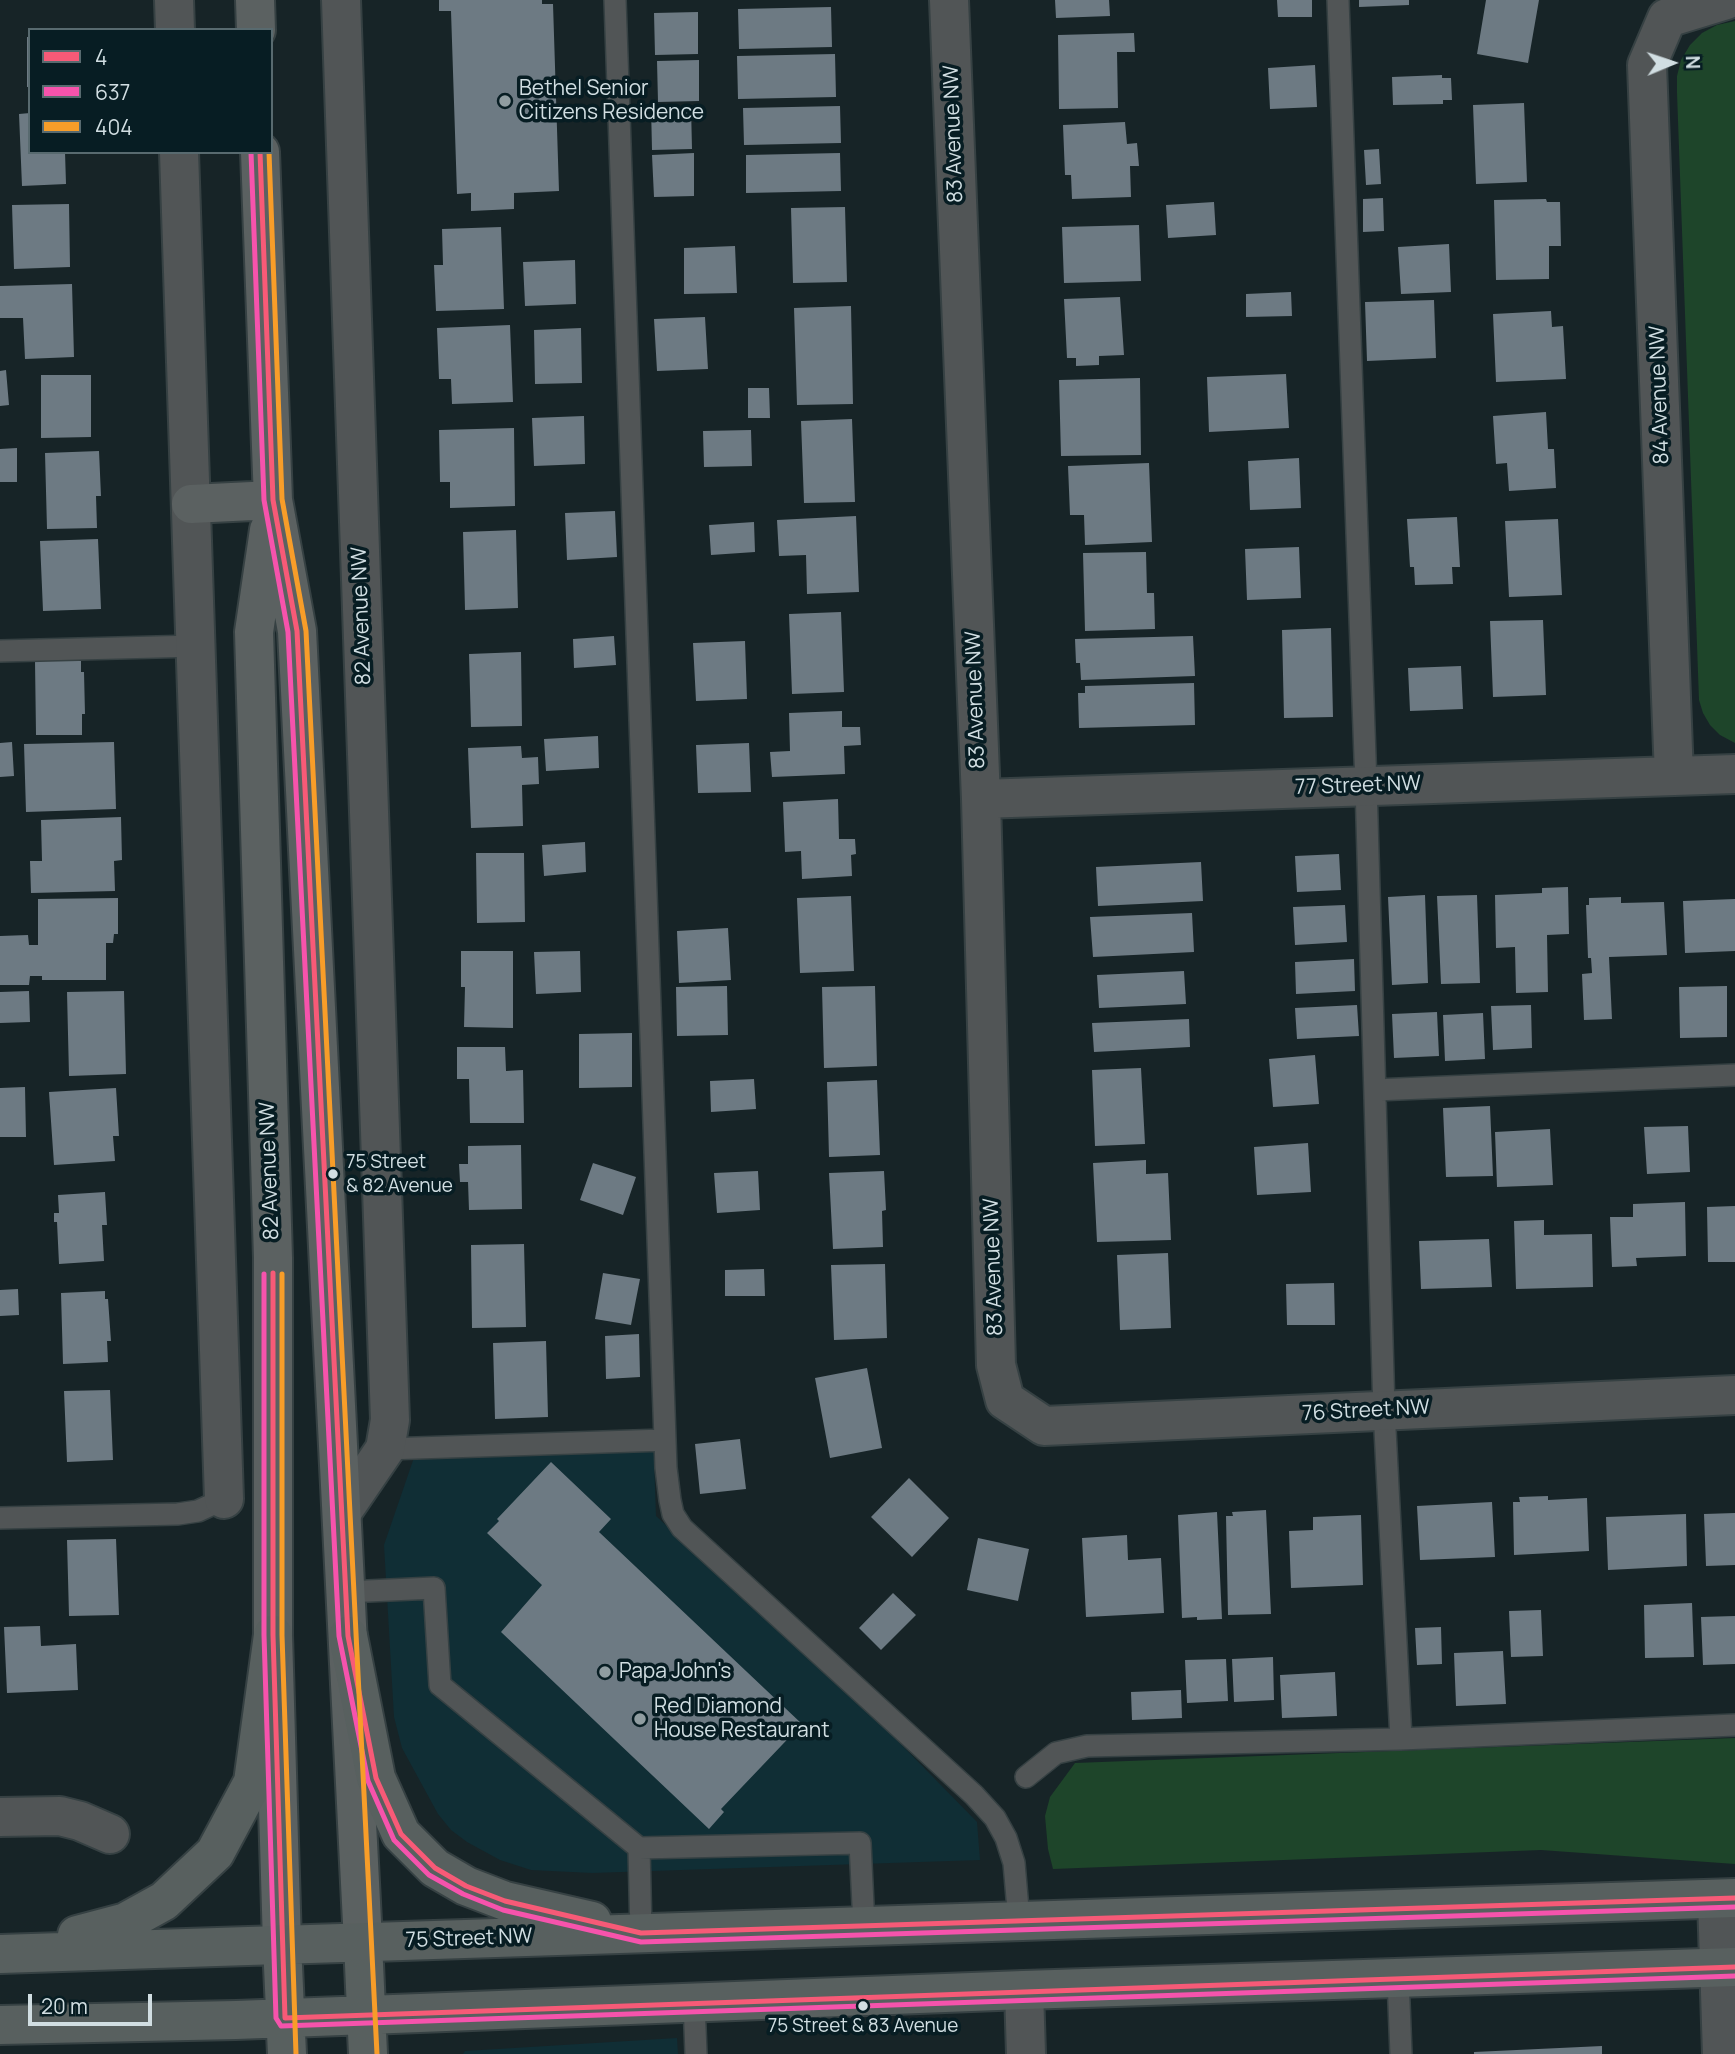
<!DOCTYPE html>
<style>
body{margin:0}
#map{position:relative;width:1735px;height:2054px;overflow:hidden;background:#172427;font-family:Manrope,sans-serif}
canvas{display:block}
.legend{position:absolute;left:28px;top:28px;width:245px;height:126px;box-sizing:border-box;background:#071d23;border:2px solid #586a6f;margin:0;padding:9px 12px;list-style:none;font-size:21px;color:#d1dee2}
.legend li{display:flex;align-items:center;gap:14px;height:35px}
.legend b{width:35px;border:2px solid #586a6f}
.north{position:absolute;left:1637px;top:28px;width:70px;height:70px;-webkit-text-stroke:5px #071d23;paint-order:stroke;rotate:88deg;font-size:19px;font-weight:700;line-height:28px;text-align:center;color:#d1dee2}
.north::after{content:'';display:block;margin:auto;width:24px;height:32px;background:#d1dee2;clip-path:polygon(50% 0,100% 100%,50% 72%,0 100%)}
.scale{position:absolute;left:28px;top:1994px;width:124px;height:32px;box-sizing:border-box;border:4px solid #d1dee2;border-top:0;padding-left:9px;font-size:21px;line-height:24px;white-space:nowrap;color:#d1dee2;-webkit-text-stroke:5px #071d23;paint-order:stroke}
</style>
<div id="map">
<canvas width="1735" height="2054"></canvas>
<ul class="legend">
<li><b style="height:9px;background:#f75a77"></b>4</li>
<li><b style="height:9px;background:#f653ac"></b>637</li>
<li><b style="height:9px;background:#f79d29"></b>404</li>
</ul>
<div class="north">N</div>
<div class="scale">20 m</div>
</div>
<script>
const g = document.querySelector('canvas').getContext('2d');
g.lineJoin = 'round';
function fillPath(path, color) {
  g.fillStyle = color;
  g.fill(path, 'evenodd');
}
function poly(rows) {
  const path = new Path2D();
  for (const r of rows) {
    path.moveTo(r[0], r[1]);
    for (let i = 2; i < r.length; i += 2) path.lineTo(r[i], r[i + 1]);
  }
  return path;
}
function strokePath(path, color, width, dash) {
  g.strokeStyle = color;
  g.lineWidth = width;
  g.lineCap = dash ? 'butt' : 'round';
  g.setLineDash(dash || []);
  g.stroke(path);
}
function label(font, color, halo, rows, align = 'center') {
  g.font = font + ' Manrope,sans-serif';
  g.lineWidth = 7;
  g.setLineDash([]);
  g.textBaseline = 'middle';
  g.strokeStyle = halo;
  g.fillStyle = color;
  for (const [text, x, y, turn = 0] of rows) {
    g.save();
    g.translate(x, y);
    g.rotate((+turn || 0) * Math.PI / 180);
    g.textAlign = isNaN(turn) ? turn : align;
    if (halo) g.strokeText(text, 0, 0);
    g.fillText(text, 0, 0);
    g.restore();
  }
}
fillPath(poly([
 [653,1430,656,1516,889,1732,977,1822,980,1860,592,1873,531,1870,500,1860,467,1842,451,1830,438,1814,402,1748,394,1717,384,1545,420,1440],
 [677,2038,678,2054,463,2054,465,2051]
]), '#102e35');
fillPath(poly([
 [1735,21,1735,743,1720,735,1710,725,1703,713,1699,700,1677,93,1677,76,1681,60,1690,45,1702,33,1717,25],
 [1735,1738,1735,1864,1541,1850,1053,1869,1048,1849,1045,1816,1050,1797,1075,1763]
]), '#1e452a');
fillPath(poly([
 [439,0,542,0,542,4,553,4,559,191,514,193,514,209,471,211,471,193,457,194,451,11,439,11],
 [1055,0,1109,0,1110,16,1056,18],
 [1277,0,1312,0,1312,17,1278,17],
 [1359,0,1409,0,1409,5,1359,7],
 [1486,0,1539,0,1528,63,1477,54],
 [831,7,832,47,739,49,738,9],
 [698,12,698,54,655,55,654,13],
 [1134,33,1135,52,1117,52,1118,108,1059,109,1058,35],
 [27,37,30,37,30,87,27,87],
 [835,54,836,97,738,99,737,56],
 [699,60,699,101,658,102,657,61],
 [1315,65,1317,107,1270,109,1268,68],
 [1442,75,1442,78,1451,78,1452,100,1443,100,1443,104,1393,105,1392,77],
 [1524,103,1527,182,1476,184,1473,105],
 [651,106,691,106,692,149,652,150],
 [840,106,841,143,744,145,743,108],
 [30,113,30,152,65,152,66,184,22,186,19,114],
 [1125,122,1127,144,1137,143,1139,166,1130,166,1131,197,1072,199,1071,175,1065,175,1063,125],
 [1379,149,1381,184,1366,185,1364,150],
 [694,153,694,196,654,197,652,155],
 [840,153,841,191,746,193,746,155],
 [1383,198,1384,231,1363,232,1363,199],
 [1546,199,1547,202,1560,202,1561,246,1549,246,1549,279,1496,280,1494,200],
 [1214,202,1216,235,1168,238,1166,205],
 [69,204,70,267,14,269,12,205],
 [845,207,847,282,793,283,791,208],
 [1139,225,1141,281,1064,283,1062,227],
 [501,227,504,309,436,311,434,265,443,265,442,229],
 [1449,244,1451,292,1401,294,1398,247],
 [735,246,737,293,684,294,684,248],
 [575,260,576,304,525,306,523,262],
 [72,284,74,357,25,359,23,318,0,318,0,286],
 [1291,292,1292,316,1246,317,1246,294],
 [1120,297,1124,355,1099,356,1099,365,1076,366,1076,358,1067,358,1064,299],
 [1434,300,1436,358,1367,361,1365,302],
 [851,306,853,404,797,405,794,308],
 [1551,311,1552,327,1563,326,1566,379,1496,382,1493,314],
 [705,317,708,369,657,371,654,319],
 [510,325,513,402,452,404,451,379,439,379,437,328],
 [581,328,582,383,535,384,534,330],
 [6,370,9,405,0,406,0,371],
 [1286,374,1289,428,1209,432,1207,377],
 [41,375,91,375,91,437,41,438],
 [1140,378,1141,455,1061,456,1059,380],
 [748,388,769,388,770,418,748,418],
 [1546,412,1548,449,1554,449,1556,488,1509,491,1507,463,1496,464,1493,416],
 [584,416,585,464,534,466,532,418],
 [852,419,855,502,804,503,801,421],
 [514,428,515,506,450,508,450,482,440,482,439,430],
 [751,430,752,466,704,467,703,431],
 [17,448,17,482,0,482,0,449],
 [99,451,101,496,96,496,97,528,47,529,45,453],
 [1299,458,1301,508,1250,510,1248,461],
 [1149,463,1152,542,1085,545,1084,515,1070,515,1068,466],
 [615,511,617,557,567,560,565,513],
 [856,516,859,592,807,594,806,555,779,556,777,520],
 [1457,517,1460,567,1452,567,1453,584,1415,585,1414,567,1410,567,1407,519],
 [1558,519,1562,595,1509,597,1505,521],
 [754,522,755,552,711,555,709,525],
 [516,530,518,608,465,610,463,532],
 [98,539,101,609,43,611,40,541],
 [1299,547,1301,598,1247,600,1245,549],
 [1146,552,1147,593,1154,593,1155,629,1085,631,1083,553],
 [841,612,844,692,792,694,789,614],
 [1543,620,1546,695,1493,697,1490,621],
 [1331,628,1333,717,1284,718,1282,630],
 [614,636,616,665,574,668,573,639],
 [1193,636,1195,676,1081,680,1080,663,1076,663,1075,639],
 [745,641,747,699,696,701,693,643],
 [521,652,522,726,471,727,469,654],
 [35,661,81,661,81,672,84,672,85,714,82,714,82,735,36,735],
 [1461,666,1463,709,1410,711,1408,668],
 [1194,683,1195,725,1079,728,1078,693,1085,693,1085,686],
 [842,711,842,727,860,727,861,745,844,746,845,774,772,777,770,752,790,751,789,713],
 [598,736,599,768,546,771,544,739],
 [12,742,14,776,0,777,0,743],
 [114,742,116,809,26,812,24,744],
 [749,743,751,792,698,793,696,745],
 [521,746,522,758,538,757,539,784,522,785,523,826,471,828,468,748],
 [838,799,839,839,855,839,856,854,851,855,852,876,802,879,801,851,785,852,783,802],
 [121,817,122,860,114,861,115,891,31,893,30,861,42,861,41,820],
 [585,842,586,872,544,876,542,845],
 [476,853,524,853,525,922,477,923],
 [1339,854,1341,890,1297,892,1295,856],
 [1201,862,1203,901,1098,906,1096,867],
 [1568,887,1569,934,1547,935,1548,992,1516,993,1515,947,1496,948,1495,895,1542,893,1542,888],
 [1425,895,1428,983,1392,985,1388,897],
 [1477,895,1480,983,1441,984,1437,896],
 [851,896,854,971,800,973,797,898],
 [1621,897,1621,903,1664,902,1667,955,1609,957,1612,1019,1584,1020,1582,974,1592,973,1591,958,1588,958,1586,905,1589,905,1589,898],
 [118,898,118,934,114,934,113,943,106,943,106,980,42,980,42,976,30,976,29,985,0,985,0,936,28,935,29,945,38,945,38,899],
 [1735,899,1735,951,1685,953,1683,901],
 [1345,905,1347,942,1295,945,1293,907],
 [1192,913,1194,952,1093,957,1090,917],
 [728,928,731,980,679,983,677,931],
 [461,951,513,951,513,1028,464,1027,465,987,461,987],
 [580,951,581,992,536,994,534,952],
 [1354,959,1355,991,1296,994,1295,962],
 [1184,971,1186,1004,1099,1008,1097,975],
 [727,986,728,1035,677,1036,676,987],
 [875,986,877,1066,824,1068,822,987],
 [1727,986,1727,1037,1680,1038,1679,987],
 [29,991,30,1022,0,1023,0,992],
 [124,991,126,1074,69,1076,67,992],
 [1357,1005,1359,1036,1297,1039,1295,1008],
 [1531,1005,1532,1048,1493,1050,1491,1006],
 [1437,1012,1439,1056,1394,1058,1392,1014],
 [1483,1013,1485,1059,1445,1061,1443,1015],
 [1189,1019,1190,1047,1094,1052,1092,1023],
 [632,1033,632,1087,579,1088,579,1034],
 [457,1047,505,1047,506,1071,523,1070,524,1123,470,1123,469,1079,457,1079],
 [1315,1055,1319,1104,1273,1107,1269,1059],
 [1141,1068,1145,1144,1095,1146,1092,1070],
 [754,1079,756,1109,711,1112,710,1081],
 [877,1080,880,1155,829,1157,827,1082],
 [25,1087,26,1137,0,1137,0,1088],
 [116,1088,119,1136,113,1136,115,1161,54,1165,49,1092],
 [1490,1106,1493,1176,1446,1177,1443,1108],
 [1688,1126,1690,1172,1647,1174,1644,1127],
 [1550,1129,1553,1185,1497,1187,1495,1132],
 [1308,1143,1311,1192,1257,1195,1254,1147],
 [521,1145,522,1209,469,1210,468,1182,460,1182,459,1164,468,1164,468,1146],
 [1146,1160,1146,1174,1168,1173,1171,1240,1097,1242,1093,1163],
 [593,1163,636,1177,623,1215,580,1200],
 [758,1171,760,1210,717,1213,714,1173],
 [884,1171,886,1210,882,1211,883,1247,833,1249,829,1173],
 [105,1192,107,1225,102,1225,104,1261,59,1264,57,1222,54,1222,54,1213,59,1213,58,1195],
 [1685,1202,1686,1256,1636,1258,1637,1266,1612,1267,1610,1217,1633,1217,1633,1204],
 [1735,1206,1735,1262,1708,1262,1707,1207],
 [1544,1220,1544,1235,1592,1234,1593,1287,1516,1289,1514,1221],
 [1489,1239,1492,1287,1421,1289,1419,1241],
 [524,1244,526,1327,472,1328,471,1245],
 [1168,1253,1171,1328,1120,1330,1117,1255],
 [885,1264,887,1338,834,1340,831,1265],
 [764,1269,765,1296,725,1296,725,1270],
 [603,1273,640,1279,631,1325,595,1319],
 [1334,1283,1335,1325,1287,1325,1286,1284],
 [18,1289,19,1315,0,1316,0,1290],
 [105,1291,105,1299,108,1299,111,1341,107,1341,108,1362,63,1364,61,1293],
 [639,1334,640,1377,606,1379,605,1336],
 [546,1341,548,1417,495,1419,493,1343],
 [867,1368,882,1448,830,1458,815,1378],
 [110,1390,113,1460,67,1462,64,1391],
 [740,1439,746,1489,700,1494,695,1444],
 [551,1462,611,1519,599,1532,802,1724,721,1809,724,1812,709,1829,501,1632,542,1585,487,1533,499,1521,497,1519],
 [909,1478,949,1518,912,1557,871,1517],
 [1548,1496,1548,1500,1587,1498,1589,1551,1514,1555,1513,1502,1520,1502,1519,1497],
 [1492,1502,1495,1557,1420,1560,1417,1506],
 [1266,1510,1271,1614,1228,1615,1226,1516,1233,1516,1232,1512],
 [1217,1512,1222,1619,1197,1620,1197,1617,1182,1618,1178,1515],
 [1735,1513,1735,1565,1706,1566,1704,1514],
 [1686,1514,1687,1566,1608,1570,1606,1517],
 [1361,1515,1363,1585,1291,1588,1289,1531,1313,1530,1313,1517],
 [1127,1535,1128,1560,1161,1558,1164,1613,1086,1617,1082,1538],
 [978,1538,1029,1549,1018,1601,967,1590],
 [116,1539,119,1615,69,1616,67,1540],
 [893,1593,916,1615,881,1650,859,1628],
 [1692,1603,1694,1657,1645,1658,1644,1605],
 [1541,1610,1543,1656,1511,1657,1509,1611],
 [1735,1616,1735,1664,1703,1665,1701,1617],
 [40,1626,41,1646,76,1644,78,1690,7,1693,4,1627],
 [1441,1627,1442,1664,1417,1665,1415,1628],
 [1503,1651,1506,1704,1456,1706,1454,1653],
 [1273,1657,1274,1700,1234,1702,1232,1659],
 [1226,1659,1228,1701,1187,1703,1185,1660],
 [1335,1672,1337,1716,1282,1718,1280,1675],
 [1181,1690,1182,1718,1132,1720,1131,1692],
 [1602,2046,1602,2054,1474,2054,1474,2052]
]), '#6d7a83');
const lane = poly([
 [615,0,666,1468,670,1500,673,1514,682,1528,974,1795,995,1818,1006,1838,1014,1863,1019,1921],
 [1338,0,1366,785,1384,1410,1401,1739],
 [0,651,196,646],
 [1375,1090,1735,1075],
 [385,1449,665,1440],
 [0,1518,178,1514,198,1511,224,1499],
 [346,1592,434,1588,440,1685,639,1848,860,1843,864,1926],
 [1026,1777,1056,1753,1087,1746,1401,1739,1735,1725],
 [639,1848,641,1933],
 [1398,1978,1401,2054],
 [694,2002,696,2054]
]);
const street = poly([
 [174,0,175,30],
 [341,0,390,1420,385,1449,342,1512],
 [949,0,981,799,996,1365,1005,1400,1044,1426,1735,1395],
 [179,152,224,1499],
 [1674,776,1647,65,1667,18,1726,0],
 [981,799,1735,774],
 [0,1817,60,1816,80,1821,110,1834],
 [1717,1899,1722,2054],
 [1024,1990,1026,2054]
]);
const secondary = poly([
 [255,0,256,30],
 [260,152,273,500,297,631,363,1942],
 [191,504,273,500],
 [269,530,254,632,273,1258,273,1635,282,1944]
]);
const primary = poly([
 [348,1636,376,1778,401,1834,435,1868,466,1886,505,1901,592,1921],
 [77,1935,126,1922,164,1901,215,1853,253,1782,273,1635],
 [363,1942,368,2054],
 [282,1944,287,2054],
 [0,1954,1735,1898],
 [0,2025,236,2020,1024,1990,1735,1967]
]);
strokePath(lane, '#364143', 24);
strokePath(street, '#364143', 42);
strokePath(secondary, '#364143', 42);
strokePath(primary, '#364143', 42);
strokePath(lane, '#515556', 21);
strokePath(street, '#515556', 38);
strokePath(secondary, '#5b6161', 38);
strokePath(primary, '#58605f', 38);
strokePath(poly([
 [260,152,273,500,297,631,348,1636,376,1778,401,1834,435,1868,466,1886,505,1901,641,1933,1735,1898],
 [273,1273,273,1635,285,2018],
 [285,2018,1735,1967]
]), '#f75a77', 5);
strokePath(poly([
 [251,152,264,500,288,632,339,1636,368,1781,394,1840,429,1875,463,1894,503,1910,641,1942,1735,1907],
 [264,1274,264,1635,276,2018,281,2026,1735,1976]
]), '#f653ac', 5);
strokePath(poly([
 [269,152,282,499,306,631,377,2054],
 [282,1274,282,1635,296,2054]
]), '#f79d29', 5);
for (const [x, y, r, color] of [
 [505,101,7,"#909da1"],
 [333,1174,6,"#d1dee2"],
 [605,1672,7,"#909da1"],
 [640,1719,7,"#909da1"],
 [863,2006,6,"#d1dee2"]
]) {
  const dot = new Path2D();
  dot.arc(x, y, r, 0, 2 * Math.PI);
  g.fillStyle = color;
  g.fill(dot);
  strokePath(dot, '#071d23', 2.5);
}
label('19px', '#d1dee2', '#071d23', [
 ["75 Street",346,1163],
 ["& 82 Avenue",346,1187],
 ["75 Street & 83 Avenue",863,2027,"center"]
], 'left');
label('21px', '#d1dee2', '#071d23', [
 ["Bethel Senior",519,89],
 ["Citizens Residence",519,113],
 ["Papa John's",619,1672],
 ["Red Diamond",654,1707],
 ["House Restaurant",654,1731]
], 'left');
label('21px', '#d1dee2', '#071d23', [
 ["83 Avenue NW",954,134,-92],
 ["84 Avenue NW",1660,395,-92],
 ["82 Avenue NW",362,616,-92],
 ["83 Avenue NW",976,700,-92],
 ["77 Street NW",1358,786,-2],
 ["82 Avenue NW",270,1171,-92],
 ["83 Avenue NW",994,1267,-92],
 ["76 Street NW",1366,1411,-3],
 ["75 Street NW",469,1939,-2]
]);
</script>
